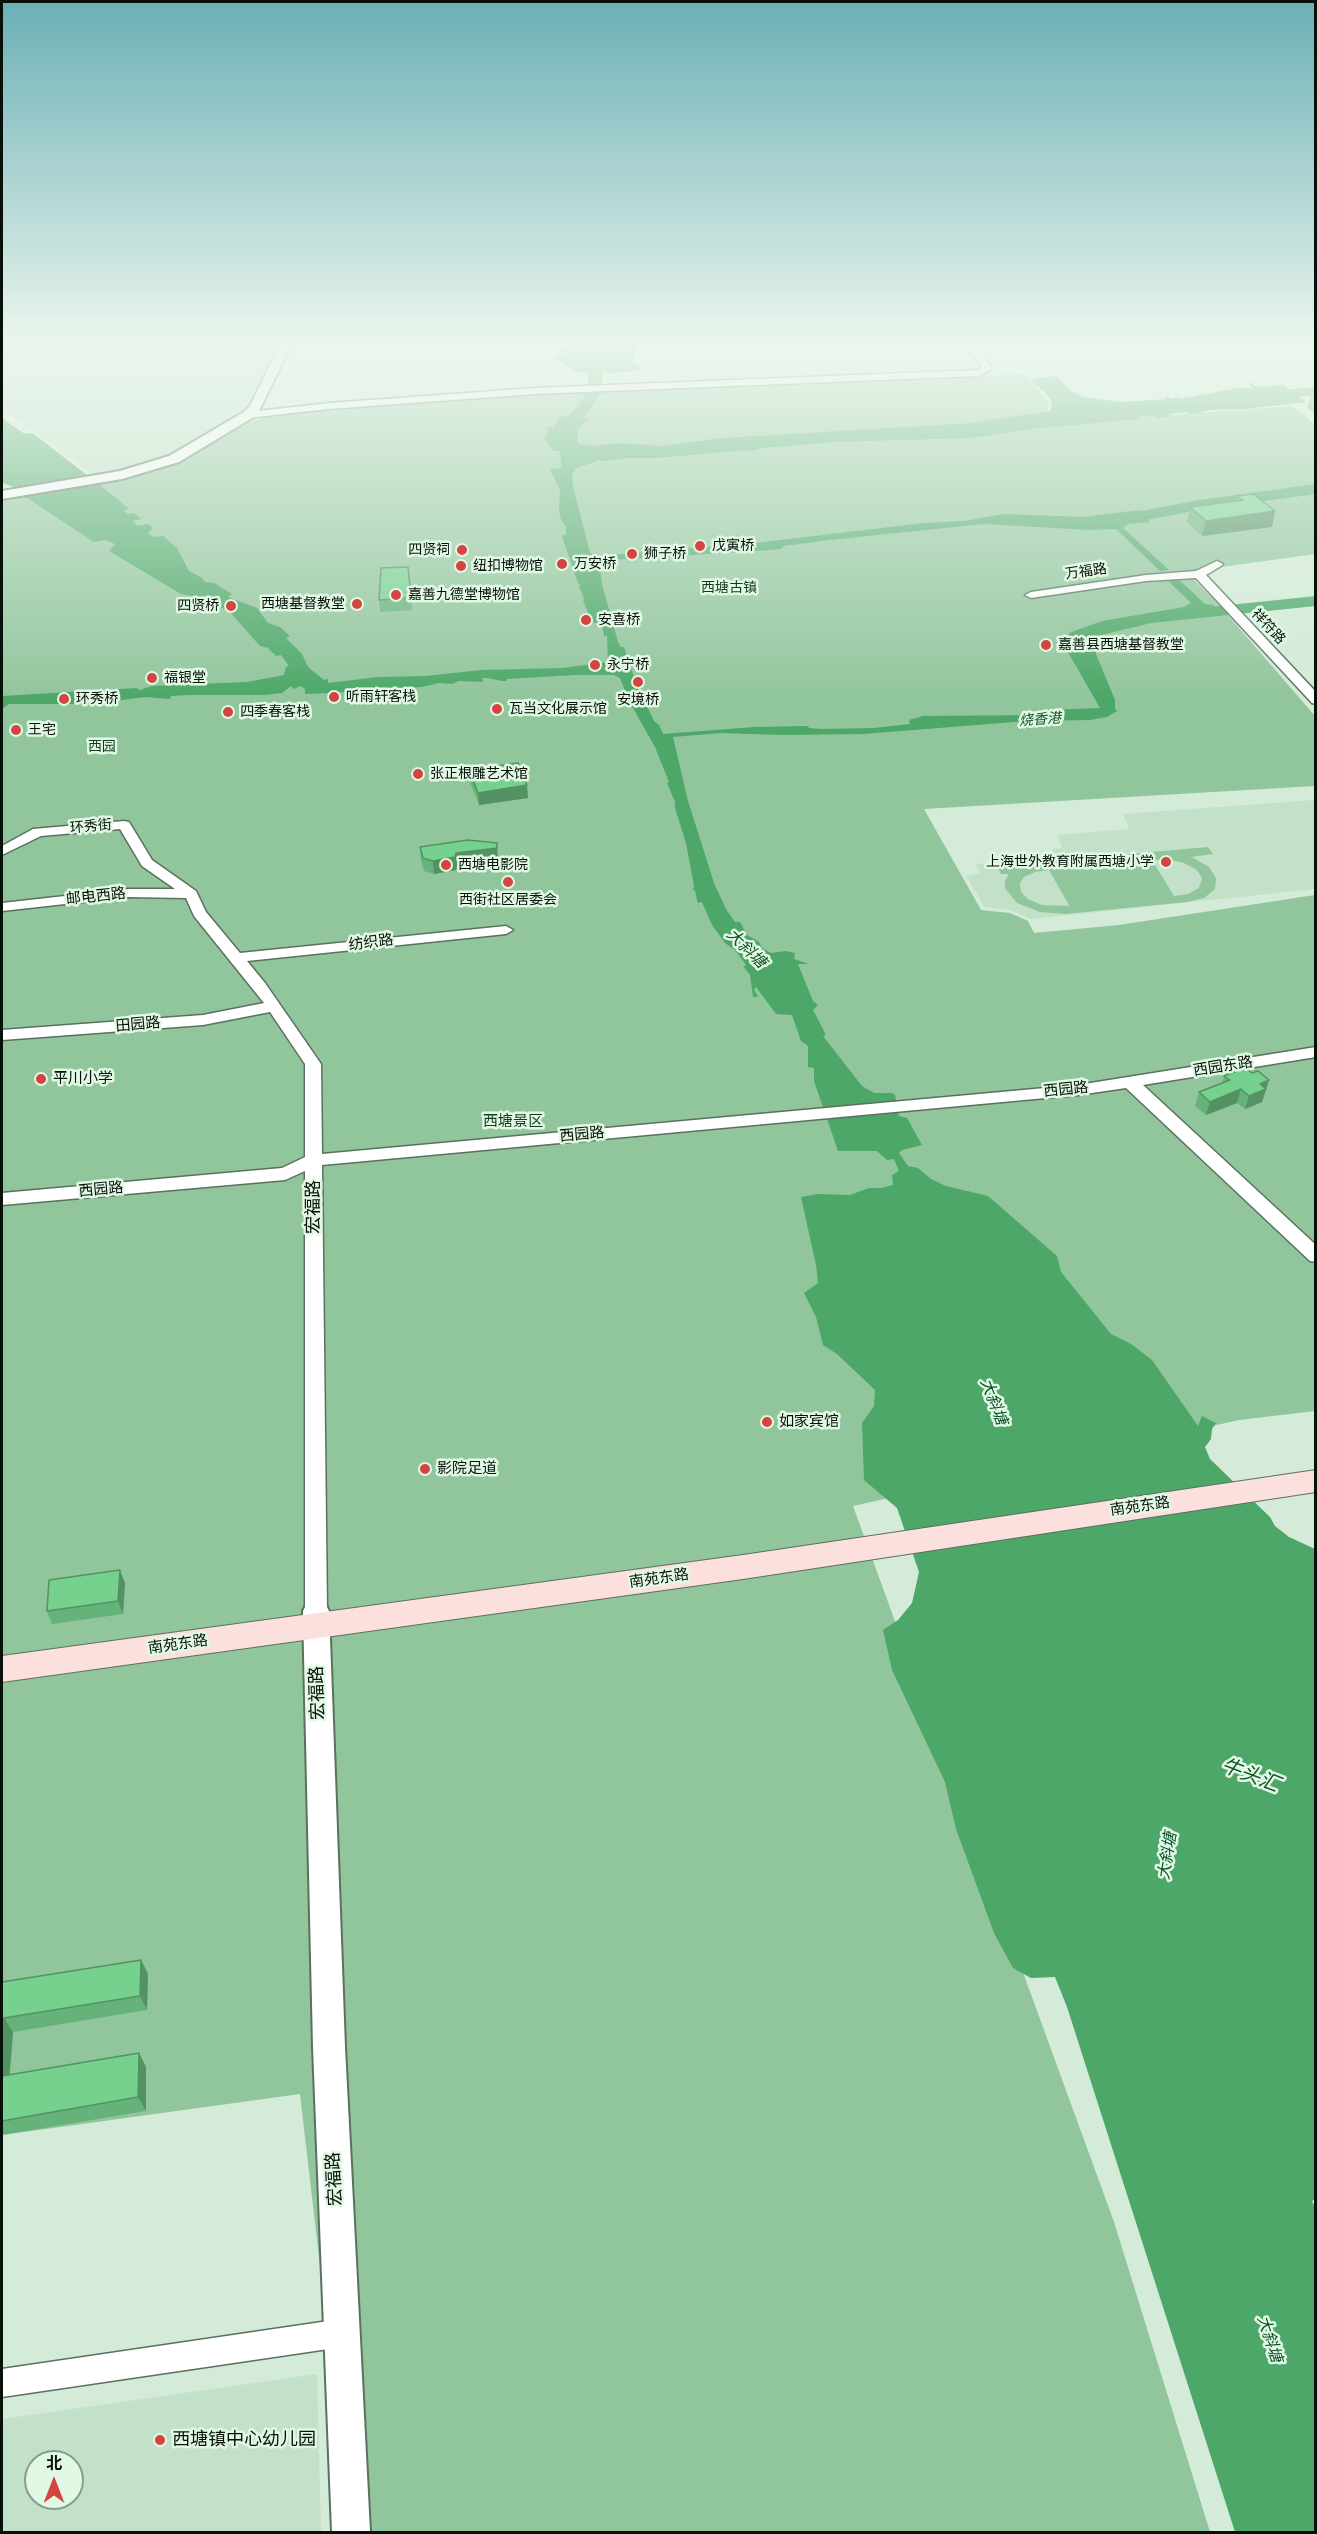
<!DOCTYPE html>
<meta charset="utf-8">
<style>
body{margin:0}
#map{position:relative;width:1317px;height:2534px;overflow:hidden;background:#d3ebd8;font-family:Signika,"Noto Sans SC",sans-serif}
canvas{display:block}
.frame{position:absolute;inset:0;border:3px solid #08100a;pointer-events:none}
.north{position:absolute;left:24px;top:2450px;width:60px;height:60px;box-sizing:border-box;background:#e1f8e5;border:2px solid #8a9b8d;border-radius:50%;rotate:0deg;font-size:16px;font-weight:700;line-height:24px;text-align:center;color:#08100a}
.north::after{content:'';display:block;margin:auto;width:21px;height:27px;background:#d44540;clip-path:polygon(50% 0,100% 100%,50% 72%,0 100%)}
</style>
<div id="map">
<canvas width="1317" height="2534"></canvas>
<div class="frame"></div>
<div class="north">北</div>
</div>
<script>
const g = document.querySelector('canvas').getContext('2d');
g.lineJoin = 'round';
function fillPath(path, color) {
  g.fillStyle = color;
  g.fill(path, 'evenodd');
}
function poly(rows) {
  const path = new Path2D();
  for (const r of rows) {
    path.moveTo(r[0], r[1]);
    for (let i = 2; i < r.length; i += 2) path.lineTo(r[i], r[i + 1]);
  }
  return path;
}
function strokePath(path, color, width, dash) {
  g.strokeStyle = color;
  g.lineWidth = width;
  g.lineCap = dash ? 'butt' : 'round';
  g.setLineDash(dash || []);
  g.stroke(path);
}
function label(font, color, halo, rows, align = 'center') {
  g.font = font + ' Signika,"Noto Sans SC",sans-serif';
  g.lineWidth = 5;
  g.setLineDash([]);
  g.textBaseline = 'middle';
  g.strokeStyle = halo;
  g.fillStyle = color;
  for (const [text, x, y, turn = 0] of rows) {
    g.save();
    g.translate(x, y);
    g.rotate((+turn || 0) * Math.PI / 180);
    g.textAlign = isNaN(turn) ? turn : align;
    if (halo) g.strokeText(text, 0, 0);
    g.fillText(text, 0, 0);
    g.restore();
  }
}
fillPath(poly([
 [2,345,278,345,243,414,174,453,117,472,95,476,2,408],
 [1315,800,1315,889,1031,919,1010,910,985,907,966,876,980,873,976,864,1056,859,1052,849,1062,848,1058,835,1129,829,1123,814],
 [317,2374,321,2532,2,2532,2,2419],
 [36,2462,72,2462,72,2498,36,2498]
]), '#c3e0c9');
fillPath(poly([
 [1023,374,1049,402,1047,411,1056,423,1292,406,1315,424,1315,554,1186,572,1214,599,1315,716,1315,786,924,809,981,910,1010,913,1028,921,1034,933,1119,925,1315,895,1315,1411,1239,1420,853,1506,1114,2222,1210,2532,351,2532,300,2094,2,2135,2,498,103,481,167,467,248,423,276,413,524,395],
 [1208,847,1213,854,1192,857,1209,867,1216,878,1215,889,1204,898,1187,902,1065,914,1040,912,1017,903,1005,888,1005,881,1009,874,1001,874,997,866],
 [1167,859,1184,863,1197,870,1202,878,1199,888,1188,894,1174,896,1152,860],
 [1049,870,1069,905,1069,906,1042,905,1028,899,1021,892,1020,883,1024,877,1035,872]
]), '#91c59c');
fillPath(poly([
 [565,345,637,345,633,363,640,365,639,370,616,373,577,372,556,360],
 [1057,376,1069,389,1082,397,1121,402,1167,399,1165,396,1173,399,1178,397,1181,399,1186,397,1184,395,1190,397,1238,388,1253,388,1248,383,1252,383,1257,387,1284,385,1306,402,1246,409,1210,410,1192,414,1186,412,1169,414,1170,416,1159,418,1154,416,1138,417,1139,419,1040,428,970,438,836,442,763,448,748,452,746,450,657,458,628,458,607,461,596,460,595,462,576,468,572,475,573,486,590,553,599,556,763,542,923,523,964,521,1004,514,1083,517,1140,510,1150,522,1128,524,1123,528,1169,570,1160,571,1116,529,1089,530,984,524,829,540,784,546,781,549,771,550,596,561,600,565,602,584,618,642,621,647,624,647,636,683,654,721,659,725,663,734,755,727,808,726,809,728,821,729,874,728,910,724,909,720,923,716,1043,715,1050,714,1052,710,1100,708,1065,647,1071,644,1069,633,1102,621,1184,607,1191,603,1167,580,1177,578,1205,604,1213,605,1218,611,1149,620,1151,623,1132,627,1126,622,1099,629,1091,642,1115,700,1115,709,1117,711,1107,717,1090,720,1027,721,863,734,783,735,721,733,673,737,688,801,714,883,726,909,735,922,740,922,747,935,759,942,762,948,771,953,786,951,795,953,794,959,809,964,798,964,813,1001,818,1005,813,1010,826,1035,823,1036,862,1086,874,1093,892,1093,895,1095,899,1116,907,1118,922,1145,902,1150,899,1153,908,1166,918,1168,931,1179,946,1186,988,1196,1057,1256,1061,1272,1111,1334,1131,1344,1152,1360,1198,1426,1202,1416,1216,1423,1212,1429,1211,1439,1205,1447,1210,1459,1270,1517,1275,1526,1289,1537,1315,1549,1316,2199,1312,2201,1316,2209,1315,2532,1235,2532,1067,2007,1055,1977,1031,1978,1013,1968,994,1933,956,1829,945,1782,892,1670,883,1630,898,1620,912,1603,919,1572,897,1508,864,1480,862,1423,874,1406,875,1390,837,1354,823,1345,816,1317,804,1293,818,1283,816,1265,801,1197,818,1194,850,1195,869,1188,881,1188,893,1185,892,1175,899,1171,894,1159,887,1160,877,1151,838,1151,814,1081,814,1068,808,1067,808,1046,801,1041,792,1015,776,1014,756,987,754,990,758,997,753,997,750,975,743,966,746,966,744,962,735,950,725,943,712,925,702,902,698,903,697,900,695,890,693,890,694,886,686,843,675,808,675,802,667,783,669,782,655,747,629,701,620,678,614,675,575,675,507,679,506,681,502,681,487,678,482,678,483,682,459,681,452,684,439,683,422,687,329,693,305,694,305,689,300,686,294,689,291,686,282,693,265,695,189,695,171,696,170,699,146,697,88,704,9,704,2,709,2,696,136,688,140,690,152,686,247,682,284,675,286,667,289,666,281,655,276,656,268,648,260,646,229,611,193,596,181,594,109,551,115,544,106,540,94,542,27,498,14,495,14,487,2,483,2,418,23,433,34,434,115,497,129,509,124,510,127,514,134,513,141,519,133,521,137,526,148,524,153,528,148,533,153,537,163,536,177,548,189,571,202,578,205,582,214,583,232,594,228,597,257,608,268,623,280,627,290,636,286,638,302,654,308,667,324,680,328,679,328,683,378,677,425,676,481,670,562,668,608,662,607,636,604,636,603,629,598,623,594,623,590,617,583,600,584,599,579,586,581,585,578,583,562,536,566,534,566,527,561,520,559,510,560,490,550,469,561,468,561,459,559,451,553,451,544,438,548,433,547,427,553,427,561,416,589,419,578,429,577,441,580,444,592,446,621,443,662,446,723,438,971,423,1050,411,1052,404,1051,400,1044,391,1031,382,1033,381,1032,379]
]), '#4da768');
fillPath(poly([
 [595,369,602,373,602,391,588,413,572,427,570,440,577,448,574,451,564,451,554,441,558,426,577,407,588,391,588,373,595,369],
 [1316,387,1316,395,1260,400,1253,396,1260,392,1316,387],
 [1316,484,1316,494,1199,510,1110,527,1102,522,1110,517,1199,500,1316,484],
 [1316,596,1316,606,1151,623,1093,637,1096,656,1093,660,1087,661,1081,660,1078,656,1075,634,1078,630,1151,613,1316,596]
]), '#4da768');
const minor = poly([
 [966,345,974,345,992,368,990,370,979,376,535,394,329,409,248,418,243,415,248,412,329,403,535,388,977,370,982,367,966,345],
 [1217,561,1223,564,1221,566,1206,575,1316,692,1316,704,1312,703,1196,578,1146,581,1031,598,1025,595,1031,592,1146,575,1196,571,1217,561],
 [124,821,129,822,152,860,196,891,206,912,240,953,506,926,513,930,506,934,247,961,265,983,321,1064,322,1154,1078,1085,1316,1047,1316,1057,1143,1085,1316,1245,1316,1262,1310,1261,1126,1088,1078,1095,322,1165,327,1611,324,1617,316,1620,308,1617,305,1611,305,1171,285,1180,2,1205,2,1193,282,1168,305,1157,305,1064,270,1012,203,1025,2,1040,2,1030,203,1015,264,1003,194,916,186,898,128,897,2,911,2,903,128,889,175,889,142,866,120,829,41,836,2,855,2,846,33,829,124,821],
 [342,2319,352,2323,356,2333,352,2343,342,2347,2,2397,2,2369,342,2319]
]);
const tertiary = poly([
 [280,345,291,345,259,411,252,418,179,462,122,479,2,499,2,491,120,471,169,456,244,412,250,406,280,345],
 [316,1600,325,1603,329,1611,345,2047,370,2532,332,2532,313,2047,303,1611,307,1603,316,1600]
]);
const secondary = poly([
 [1316,1470,1316,1492,743,1579,2,1682,2,1656,743,1555,1316,1470]
]);
strokePath(minor, '#5b705f', 3);
strokePath(tertiary, '#5b705f', 4);
strokePath(secondary, '#5b705f', 2);
fillPath(minor, '#fff');
fillPath(tertiary, '#fff');
fillPath(secondary, '#fce0dd');
fillPath(poly([
 [1311,394,1316,394,1316,415,1307,408],
 [1237,496,1272,527,1202,536,1187,522,1190,507,1236,501],
 [408,567,412,610,380,612,379,600],
 [469,770,528,798,479,805,470,782],
 [420,847,498,861,457,866,456,870,434,874,424,871,421,860],
 [1252,1073,1269,1080,1262,1102,1245,1109,1237,1103,1206,1115,1195,1106,1199,1092,1222,1083,1224,1076],
 [125,1583,123,1614,52,1624,47,1611],
 [141,1960,148,1974,147,2010,13,2032,10,2075,139,2053,146,2067,146,2111,2,2135,2,1982]
]), '#65b37a');
fillPath(poly([
 [1275,511,1272,527,1202,536,1206,521],
 [527,785,528,798,479,805,478,793],
 [497,843,498,861,457,866,456,870,434,874,433,861,456,853],
 [1269,1080,1262,1102,1245,1109,1249,1096,1260,1084],
 [1241,1089,1237,1103,1206,1115,1210,1102],
 [120,1570,125,1583,123,1614,118,1601],
 [141,1960,148,1974,147,2010,140,1996],
 [4,2018,13,2032,8,2090,2,2080,2,2046],
 [139,2053,146,2067,146,2111,138,2097]
]), '#539263');
const building = poly([
 [1253,494,1275,511,1206,521,1190,507,1243,500,1237,496,1253,494],
 [408,567,411,598,379,600,381,568,408,567],
 [518,763,527,785,478,793,469,770,518,763],
 [468,840,497,843,497,848,456,853,455,857,433,861,423,858,420,847,468,840],
 [1245,1068,1252,1073,1258,1071,1269,1080,1260,1084,1266,1089,1249,1096,1241,1089,1210,1102,1199,1092,1230,1080,1224,1076,1245,1068],
 [120,1570,118,1601,47,1611,49,1580,120,1570],
 [141,1960,140,1996,4,2018,2,2046,2,1982,141,1960],
 [139,2053,138,2097,2,2121,2,2076,139,2053]
]);
fillPath(building, '#76d08e');
strokePath(building, '#539263', 1.5);
const sky = g.createLinearGradient(0, 0, 0, 699);
sky.addColorStop(0, '#6aafb5');
sky.addColorStop(0.49, '#ebf6ed');
sky.addColorStop(1, '#ebf6ed00');
g.fillStyle = sky;
g.fillRect(0, 0, 1317, 699);
for (const [x, y, r, color] of [
 [700,546,6,"#d44540"],
 [462,550,6,"#d44540"],
 [632,554,6,"#d44540"],
 [562,564,6,"#d44540"],
 [461,566,6,"#d44540"],
 [396,595,6,"#d44540"],
 [357,604,6,"#d44540"],
 [231,606,6,"#d44540"],
 [586,620,6,"#d44540"],
 [1046,645,6,"#d44540"],
 [595,665,6,"#d44540"],
 [152,678,6,"#d44540"],
 [638,682,6,"#d44540"],
 [334,697,6,"#d44540"],
 [64,699,6,"#d44540"],
 [497,709,6,"#d44540"],
 [228,712,6,"#d44540"],
 [16,730,6,"#d44540"],
 [418,774,6,"#d44540"],
 [1166,862,6,"#d44540"],
 [446,865,6,"#d44540"],
 [508,882,6,"#d44540"],
 [41,1079,6,"#d44540"],
 [767,1422,6,"#d44540"],
 [425,1469,6,"#d44540"],
 [160,2440,6,"#d44540"]
]) {
  const dot = new Path2D();
  dot.arc(x, y, r, 0, 2 * Math.PI);
  g.fillStyle = color;
  g.fill(dot);
  strokePath(dot, '#e1f8e5', 2);
}
label('14px', '#08100a', '#e1f8e5', [
 ["戊寅桥",712,546],
 ["四贤祠",450,550,"right"],
 ["狮子桥",644,554],
 ["万安桥",574,564],
 ["纽扣博物馆",473,566],
 ["嘉善九德堂博物馆",408,595],
 ["西塘基督教堂",345,604,"right"],
 ["四贤桥",219,606,"right"],
 ["安喜桥",598,620],
 ["嘉善县西塘基督教堂",1058,645],
 ["永宁桥",607,665],
 ["福银堂",164,678],
 ["听雨轩客栈",346,697],
 ["环秀桥",76,699],
 ["安境桥",638,700,"center"],
 ["瓦当文化展示馆",509,709],
 ["四季春客栈",240,712],
 ["王宅",28,730],
 ["张正根雕艺术馆",430,774],
 ["上海世外教育附属西塘小学",1154,862,"right"],
 ["西塘电影院",458,865],
 ["西街社区居委会",508,900,"center"]
], 'left');
label('14px', '#08100a', '#e1f8e5', [
 ["万福路",1086,572,-8],
 ["祥符路",1268,627,47],
 ["环秀街",91,827,-5]
]);
label('14px', '#143a20', '#e1f8e5', [
 ["西塘古镇",729,588],
 ["西园",102,747]
]);
label('italic 14px', '#0d5127', '#e1f8e5', [
 ["烧香港",1040,720,-4]
]);
label('15px', '#08100a', '#e1f8e5', [
 ["邮电西路",96,897,-6],
 ["纺织路",371,943,-7],
 ["田园路",138,1025,-5],
 ["西园东路",1223,1067,-9],
 ["西园路",1066,1090,-6],
 ["西园路",582,1135,-5],
 ["西园路",101,1190,-5],
 ["南苑东路",1140,1507,-8],
 ["南苑东路",659,1579,-8],
 ["南苑东路",178,1645,-8]
]);
label('15px', '#08100a', '#e1f8e5', [
 ["平川小学",53,1079],
 ["如家宾馆",779,1422],
 ["影院足道",437,1469]
], 'left');
label('15px', '#143a20', '#e1f8e5', [
 ["西塘景区",513,1122]
]);
label('italic 16px', '#0d5127', '#e1f8e5', [
 ["大斜塘",746,949,44],
 ["大斜塘",993,1402,69],
 ["大斜塘",1168,1856,-81],
 ["大斜塘",1269,2339,72]
]);
label('18px', '#08100a', '#e1f8e5', [
 ["宏福路",314,1207,-90],
 ["宏福路",318,1693,-92],
 ["宏福路",335,2179,-93]
]);
label('18px', '#08100a', '#e1f8e5', [
 ["西塘镇中心幼儿园",172,2440]
], 'left');
label('italic 20px', '#0d5127', '#e1f8e5', [
 ["牛头汇",1250,1776,21]
]);
</script>
